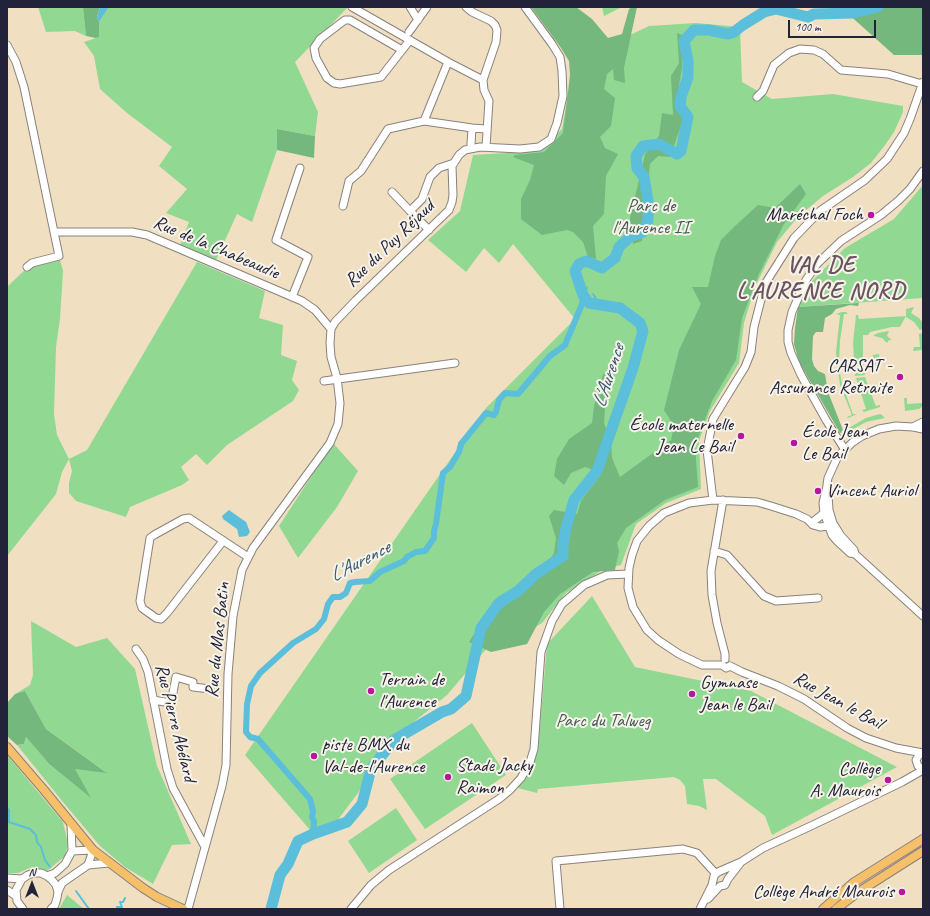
<!DOCTYPE html>
<meta charset="utf-8">
<style>
body{margin:0}
#map{position:relative;width:930px;height:916px;overflow:hidden;background:#f0e0c1;font-family:Caveat,sans-serif}
canvas{display:block}
.frame{position:absolute;inset:0;border:8px solid #22223b;pointer-events:none}
.north{position:absolute;left:12px;top:864px;width:40px;height:40px;-webkit-text-stroke:3px #f7f3e8;paint-order:stroke;rotate:0deg;font-size:11px;font-weight:700;line-height:16px;text-align:center;color:#22223b}
.north::after{content:'';display:block;margin:auto;width:14px;height:18px;background:#22223b;clip-path:polygon(50% 0,100% 100%,50% 72%,0 100%)}
.scale{position:absolute;left:788px;top:20px;width:88px;height:18px;box-sizing:border-box;border:2px solid #22223b;border-top:0;padding-left:5px;font-size:12px;line-height:14px;white-space:nowrap;color:#22223b;-webkit-text-stroke:3px #f7f3e8;paint-order:stroke}
</style>
<div id="map">
<canvas width="930" height="916"></canvas>
<div class="frame"></div>
<div class="north">N</div>
<div class="scale">100 m</div>
</div>
<script>
const g = document.querySelector('canvas').getContext('2d');
g.lineJoin = 'round';
function fillPath(path, color) {
  g.fillStyle = color;
  g.fill(path, 'evenodd');
}
function poly(rows) {
  const path = new Path2D();
  for (const r of rows) {
    path.moveTo(r[0], r[1]);
    for (let i = 2; i < r.length; i += 2) path.lineTo(r[i], r[i + 1]);
  }
  return path;
}
function strokePath(path, color, width, dash) {
  g.strokeStyle = color;
  g.lineWidth = width;
  g.lineCap = dash ? 'butt' : 'round';
  g.setLineDash(dash || []);
  g.stroke(path);
}
function label(font, color, halo, rows, align = 'center') {
  g.font = font + ' Caveat,sans-serif';
  g.lineWidth = 4;
  g.setLineDash([]);
  g.textBaseline = 'middle';
  g.strokeStyle = halo;
  g.fillStyle = color;
  for (const [text, x, y, turn = 0] of rows) {
    g.save();
    g.translate(x, y);
    g.rotate((+turn || 0) * Math.PI / 180);
    g.textAlign = isNaN(turn) ? turn : align;
    if (halo) g.strokeText(text, 0, 0);
    g.fillText(text, 0, 0);
    g.restore();
  }
}
fillPath(poly([
 [38,7,83,7,86,36,75,31,46,32],
 [109,7,348,7,295,62,318,112,315,136,277,129,277,150,252,222,237,214,216,260,180,245,189,222,166,213,187,189,159,166,172,147,127,113,100,89,94,56,84,42,99,37,99,22],
 [602,7,622,7,604,16],
 [696,23,740,27,742,82,772,99,833,94,903,106,903,112,894,132,885,145,871,163,853,177,823,196,798,217,777,242,755,287,744,323,739,363,710,411,699,441,701,489,666,503,636,524,621,565,604,569,566,593,542,623,509,643,487,648,447,695,388,743,358,793,337,821,311,831,245,755,486,408,575,319,513,244,499,263,484,248,466,272,428,240,460,211,473,155,540,151,562,129,574,62,649,26],
 [923,185,923,298,798,307,810,283,845,248,894,219],
 [59,256,63,271,60,319,56,347,54,414,57,435,69,459,87,450,197,262,265,291,259,318,283,325,281,355,297,361,292,380,299,390,293,401,227,445,207,465,196,454,181,467,189,480,182,485,130,507,126,517,76,501,69,493,69,483,72,471,69,459,62,472,56,494,7,556,7,287,32,263],
 [914,307,911,313,919,318,923,323,923,329,920,330,914,322,906,317,906,309],
 [842,312,846,312,848,314,844,314,840,341,839,362,840,373,842,384,853,414,857,414,848,418,847,417,852,415,840,385,837,363,836,352,840,315,836,314],
 [856,315,858,315,859,319,906,316,900,327,892,327,870,332,868,335,863,335,863,357,865,375,855,376,853,343],
 [889,331,887,336,892,340,889,340,887,343,882,338,874,336,874,335,878,333],
 [923,333,922,350,913,351,914,347,920,347,919,334],
 [879,354,880,368,876,369,874,367,873,355],
 [865,377,875,404,876,406,880,405,880,407,864,412,862,410,866,409,856,378],
 [904,398,907,398,907,404,923,403,923,406,919,409,905,411],
 [880,414,882,415,885,418,866,422,844,434,840,433,866,418],
 [333,443,358,471,337,507,298,558,279,526],
 [592,596,635,667,751,691,897,767,772,835,765,816,716,779,703,779,707,810,699,806,687,804,685,786,680,780,674,777,538,789,537,793,518,788,530,768,538,749,547,644],
 [31,621,76,647,107,638,135,669,157,766,191,844,172,845,153,884,125,867,100,846,63,802,17,745,24,744,26,737,49,764,90,797,74,768,106,772,46,729,25,691,15,694,30,685,33,675],
 [472,723,506,775,425,829,390,779],
 [7,755,63,822,68,844,65,856,47,871,32,867,18,873,7,873],
 [396,808,417,840,369,873,348,841],
 [67,895,84,909,59,909]
]), '#91d893');
fillPath(poly([
 [83,7,100,7,97,17,99,22,99,37,96,38,86,36],
 [531,7,576,7,592,19,608,38,622,34,629,9,632,7,637,7,624,68,625,83,614,80,613,69,607,74,604,89,615,98,611,126,600,137,605,148,618,154,606,176,604,214,593,226,596,259,588,257,583,242,573,232,567,230,542,235,521,219,521,199,530,180,534,165,513,157,515,155,544,152,563,133,570,75,569,61,561,48],
 [861,7,923,7,923,55,894,55,846,12],
 [677,33,682,35,682,68,677,98,683,120,670,157,658,156,650,164,642,241,633,244,630,218,645,154,659,136,662,113,673,115,671,76,679,63],
 [277,129,315,136,314,158,277,150],
 [800,184,806,194,784,224,759,274,742,318,736,360,712,401,695,446,698,487,665,500,626,528,617,543,619,551,615,570,593,572,560,594,544,612,527,644,491,652,469,642,485,617,510,593,549,562,554,553,556,538,549,516,554,510,577,514,581,501,602,473,585,467,571,473,564,485,554,476,557,459,569,439,592,423,594,406,603,374,607,376,604,423,611,441,612,458,620,477,671,440,674,426,664,410,679,350,701,304,692,287,708,287,715,256,721,240,735,226,758,205,775,208],
 [859,303,858,306,850,305,836,309,832,314,825,318,823,332,816,332,813,336,812,359,814,366,818,371,825,374,828,392,843,430,840,433,799,362,794,344,795,328,798,307],
 [25,691,46,729,107,773,75,769,91,798,49,764,26,737,24,744,17,745,7,736,7,703,15,694]
]), '#74b87d');
fillPath(poly([
 [100,7,109,7,99,22,97,17],
 [229,510,246,522,250,532,247,536,239,537,237,529,223,519,222,516]
]), '#5bbeda');
strokePath(poly([
 [581,285,587,288],
 [593,294,600,305],
 [7,808,9,810,9,822,30,829,36,835,37,842,41,847,45,860,50,867],
 [76,891,89,909],
 [117,909,117,907,122,907,120,902,123,902,125,898]
]), '#5bbeda', 2);
strokePath(poly([
 [313,834,314,822,312,817,313,811,310,799,258,739,250,737,246,732,247,704,251,686,260,673,293,643,316,629,324,619,328,604,333,597,340,597,346,593,350,583,355,582,370,581,380,572,404,561,407,557,416,552,425,551,434,538,434,531,436,524,443,473,450,467,459,452,461,444,486,413,494,415,496,412,499,400,505,393,518,394,550,356,565,345,582,304,583,295]
]), '#5bbeda', 6);
strokePath(poly([
 [271,909,280,875,288,864,298,841,313,834,347,822,362,804,371,769,394,740,442,712,451,709,466,696,481,628,499,603,518,591,536,574,563,556,563,545,566,528,574,500,597,471,633,368,643,331,640,323,620,308,589,303,583,295,575,271,579,264,586,261,602,268,615,258,619,247,631,236,643,232,648,221,648,201,644,177,637,168,636,156,643,146,659,144,677,154,681,151,688,117,680,106,681,97,688,77,688,61,684,41,694,30,709,30,728,34,734,32,743,25,764,12,776,9,808,17,814,14,853,13,878,7]
]), '#5bbeda', 11);
const minor = poly([
 [352,7,448,62,483,80],
 [410,7,418,20],
 [466,7,472,12,491,21,495,25,497,30,496,42,483,80,484,90,489,101,486,147],
 [409,32,427,7],
 [7,45,16,62,24,87,54,232,132,232,147,235,302,301,315,310,331,329],
 [402,50,350,20,345,20,341,23,320,39,314,48,316,58,327,78,334,83,340,84,381,77,410,40],
 [757,97,763,91,774,65,789,53,800,49,814,50,823,54,841,70,888,74,922,84],
 [424,121,448,62],
 [471,148,471,144,472,128],
 [392,192,410,211],
 [343,206,349,181,361,171,388,129,424,121,472,128,486,129],
 [429,230,410,211,422,199,430,177,439,168,454,163],
 [27,267,32,263,59,256,54,232],
 [292,297,308,257,276,240,300,168],
 [324,381,455,363],
 [913,427,923,422],
 [923,429,913,427,896,426,879,429,862,436,853,442,838,456,828,478,826,492,828,495,829,510,833,523,841,536,854,550,855,554,923,616],
 [845,450,826,420,801,375,791,353,788,342,788,330,792,312,806,280,817,264,841,241,881,215,898,201,910,189,923,171],
 [825,494,823,503,824,513,832,535,837,541,850,553,855,554],
 [713,500,707,450,713,419,745,367,751,352,754,327,765,284,794,238,820,211,865,180,887,159,904,133,910,119,923,82],
 [723,500,711,571,712,595,717,623,725,654,725,659],
 [814,521,824,513],
 [223,541,167,613,161,619,156,618,142,608,140,601,150,538,154,535,183,519,189,518,248,557],
 [714,551,727,555,764,596,776,601,818,598],
 [136,649,143,659,148,672,167,769,173,788,205,847],
 [730,666,726,668,722,665,702,665,679,654,658,640,647,630,633,607,628,588,629,568,632,555,637,541,649,526,664,513,689,503,713,500,757,502,771,506,796,514,807,519,813,525,820,527,828,526,833,523],
 [730,666,742,672,778,686,804,699,847,728,866,738,896,748,923,753],
 [153,700,171,703,176,677,193,682,193,687,210,689],
 [923,753,919,755,916,760,918,766,923,769],
 [72,851,93,850,88,865],
 [47,876,55,873,65,864,72,851,71,824],
 [7,878,22,879],
 [7,890,16,896],
 [58,892,62,883,88,865,109,863],
 [708,899,720,886,725,885,728,879,741,862],
 [23,909,17,901,16,890,22,879,28,875,34,873,41,873,47,876,52,880,56,885,58,892,57,898,55,905,51,909],
 [188,909,222,786,226,765,228,674,233,616,242,570,253,548,330,443,338,424,340,403,337,378,331,357,330,343,331,329,335,322,356,300,449,210,452,202,453,195,452,166,459,155,465,150,480,147,520,149,539,147,551,139,557,123,563,96,562,71,560,57,552,44,525,7],
 [351,909,371,885,389,870,499,799,510,790,521,778,530,762,534,749,541,652,552,621,562,604,584,585,607,575,628,574],
 [560,909,556,861,683,849,697,853,716,874],
 [700,909,712,885,714,876,718,872,741,862,763,848,813,825,902,782,923,770]
]);
const major = poly([
 [7,747,44,790,93,850,143,888,157,897,183,909],
 [823,909,853,883,923,839],
 [836,909,857,893,923,851]
]);
strokePath(minor, '#89817e', 9);
strokePath(major, '#89817e', 10);
strokePath(minor, '#fff', 7);
strokePath(major, '#f6c06b', 8);
for (const [x, y, r, color] of [
 [871,215,4,"#b5179e"],
 [900,377,4,"#b5179e"],
 [741,436,4,"#b5179e"],
 [794,443,4,"#b5179e"],
 [818,491,4,"#b5179e"],
 [371,691,4,"#b5179e"],
 [692,694,4,"#b5179e"],
 [314,756,4,"#b5179e"],
 [448,777,4,"#b5179e"],
 [888,780,4,"#b5179e"],
 [902,892,4,"#b5179e"]
]) {
  const dot = new Path2D();
  dot.arc(x, y, r, 0, 2 * Math.PI);
  g.fillStyle = color;
  g.fill(dot);
  strokePath(dot, '#f7f3e8', 1.5);
}
label('19px', '#435955', '#f7f3e8', [
 ["Parc de",651,206],
 ["l'Aurence II",651,228],
 ["Parc du Talweg",603,721]
]);
label('19px', '#22223b', '#f7f3e8', [
 ["Maréchal Foch",863,215,"right"],
 ["CARSAT -",892,366,"right"],
 ["Assurance Retraite",892,388,"right"],
 ["École maternelle",733,425,"right"],
 ["Jean Le Bail",733,447,"right"],
 ["École Jean",802,432],
 ["Le Bail",802,454],
 ["Vincent Auriol",826,491],
 ["Terrain de",379,680],
 ["l'Aurence",379,702],
 ["Gymnase",700,683],
 ["Jean le Bail",700,705],
 ["piste BMX du",322,745],
 ["Val-de-l'Aurence",322,767],
 ["Stade Jacky",456,766],
 ["Raimon",456,788],
 ["Collège",880,769,"right"],
 ["A. Maurois",880,791,"right"],
 ["Collège André Maurois",894,892,"right"]
], 'left');
label('19px', '#22223b', '#f7f3e8', [
 ["Rue du Puy Réjaud",390,244,-44],
 ["Rue de la Chabeaudie",216,248,23],
 ["Rue du Mas Batin",218,640,-84],
 ["Rue Jean le Bail",838,701,29],
 ["Rue Pierre Abélard",175,723,76]
]);
label('italic 20px', '#365973', '#f7f3e8', [
 ["L'Aurence",609,376,-72],
 ["L'Aurence",360,562,-28]
]);
g.letterSpacing = '1px';
label('bold 23px', '#695460', '#f7f3e8', [
 ["VAL DE",821,266],
 ["L'AURENCE NORD",821,292]
]);
g.letterSpacing = '0px';
</script>
